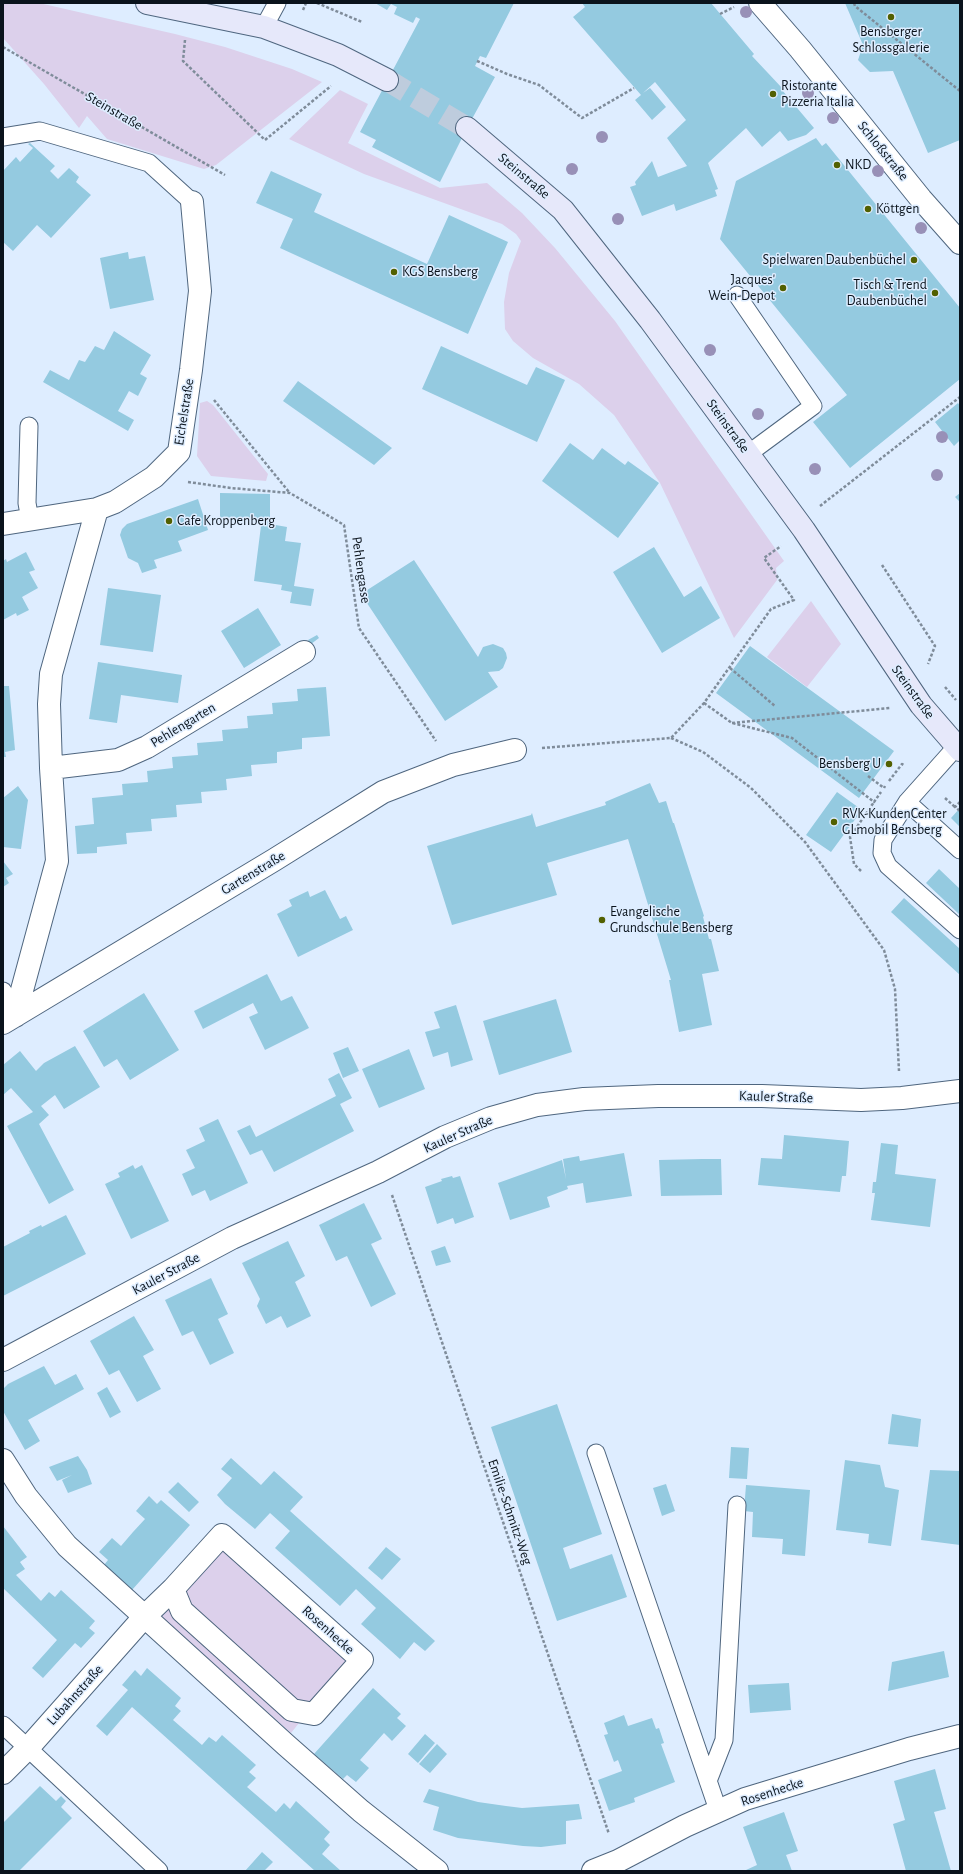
<!DOCTYPE html>
<meta charset="utf-8">
<style>
body{margin:0}
#map{position:relative;width:963px;height:1874px;overflow:hidden;background:#deedff;font-family:"Alegreya Sans",sans-serif}
canvas{display:block}
.frame{position:absolute;inset:0;border:4px solid #0a131c;pointer-events:none}
</style>
<div id="map">
<canvas width="963" height="1874"></canvas>
<div class="frame"></div>
</div>
<script>
const g = document.querySelector('canvas').getContext('2d');
g.lineJoin = 'round';
function fillPath(path, color) {
  g.fillStyle = color;
  g.fill(path, 'evenodd');
}
function poly(rows) {
  const path = new Path2D();
  for (const r of rows) {
    path.moveTo(r[0], r[1]);
    for (let i = 2; i < r.length; i += 2) path.lineTo(r[i], r[i + 1]);
  }
  return path;
}
function strokePath(path, color, width, dash) {
  g.strokeStyle = color;
  g.lineWidth = width;
  g.lineCap = dash ? 'butt' : 'round';
  g.setLineDash(dash || []);
  g.stroke(path);
}
function label(font, color, halo, rows, align = 'center') {
  g.font = font + ' "Alegreya Sans",sans-serif';
  g.lineWidth = 3;
  g.setLineDash([]);
  g.textBaseline = 'middle';
  g.strokeStyle = halo;
  g.fillStyle = color;
  for (const [text, x, y, turn = 0] of rows) {
    g.save();
    g.translate(x, y);
    g.rotate((+turn || 0) * Math.PI / 180);
    g.textAlign = isNaN(turn) ? turn : align;
    if (halo) g.strokeText(text, 0, 0);
    g.fillText(text, 0, 0);
    g.restore();
  }
}
fillPath(poly([
 [3,3,39,3,175,34,225,47,292,69,322,82,216,165,204,169,107,139,87,116,79,128,44,84,3,38],
 [340,90,368,104,348,143,440,188,487,183,522,213,555,248,615,321,784,561,776,568,777,580,734,638,660,483,614,415,579,384,533,358,513,341,505,329,504,302,509,273,521,241,516,234,502,224,364,174,289,139],
 [207,401,213,405,268,474,266,481,211,476,197,456,200,403],
 [811,601,841,644,807,687,767,657],
 [218,1549,228,1549,348,1657,348,1666,313,1707,294,1704,188,1608,184,1589],
 [171,1602,303,1718,291,1733,159,1615]
]), '#dcd0eb');
fillPath(poly([
 [375,3,514,3,486,58,480,56,475,66,495,77,467,128,440,182,372,147,376,140,360,132,420,19,416,17,413,23,394,14,397,7,391,4,387,10],
 [582,3,711,3,754,54,752,56,783,89,782,90,814,128,806,135,788,141,780,131,762,147,746,128,708,163,718,189,715,190,717,196,676,211,674,204,642,216,630,187,636,185,635,182,652,161,658,177,687,166,667,138,686,120,655,82,643,93,650,88,666,107,652,120,635,100,641,95,573,17,585,7],
 [845,3,960,3,960,140,928,153,893,71,870,72,858,60,863,45],
 [816,138,822,146,826,143,960,308,960,379,850,468,813,422,847,395,720,239,736,181],
 [30,143,55,166,50,171,58,179,69,168,79,177,76,182,91,195,51,238,37,225,13,251,3,242,3,171,16,157,20,162,33,148,28,144],
 [271,171,322,194,314,212,427,264,449,215,508,242,468,334,280,248,293,219,256,203],
 [128,252,129,259,145,256,154,300,110,309,100,258],
 [114,331,151,355,140,374,147,378,138,396,129,391,118,411,134,420,128,431,43,382,50,370,69,380,79,360,85,362,95,346,104,350],
 [441,346,527,385,536,367,565,380,537,442,422,389],
 [298,381,392,448,374,465,283,401],
 [958,403,960,406,960,440,954,446,935,422],
 [570,443,593,460,602,448,625,465,628,461,659,483,618,538,542,481],
 [220,493,270,494,270,524,287,527,285,541,301,543,294,586,314,589,311,606,290,603,292,592,281,590,282,585,254,581,262,518,220,518],
 [960,493,960,502,955,497],
 [198,499,208,530,178,541,182,551,154,560,157,568,142,573,138,563,128,558,120,535,122,529,127,524],
 [654,547,684,597,701,586,720,618,662,653,613,572],
 [26,552,35,570,29,572,38,588,22,597,29,610,17,616,16,613,3,620,3,561,6,559,7,562],
 [414,560,478,657,483,647,493,644,503,648,506,653,507,658,503,668,499,671,488,672,498,687,445,721,361,594],
 [108,588,161,595,153,652,100,645],
 [258,608,281,645,244,668,221,631],
 [317,635,319,638,311,644,308,640],
 [750,646,894,751,859,798,716,693],
 [98,662,182,675,178,703,121,695,117,723,89,719],
 [3,686,9,686,15,750,5,752,6,757,3,757],
 [326,687,330,736,302,738,302,749,277,752,277,763,251,765,252,776,226,779,227,790,201,792,202,803,176,805,177,817,151,819,152,831,126,833,127,844,97,847,97,853,77,854,75,826,94,824,92,798,123,795,122,784,148,782,147,771,173,768,172,757,198,755,197,743,223,741,222,730,248,728,247,716,273,714,272,703,298,701,297,689],
 [650,783,659,803,666,801,673,823,674,823,704,916,703,917,709,939,711,939,719,971,702,974,712,1025,679,1032,669,980,671,980,628,839,547,863,557,895,452,925,427,846,531,815,532,813,536,827,606,805,605,802],
 [18,786,28,800,21,849,3,847,3,798],
 [837,792,862,810,831,852,806,835],
 [960,808,960,827,951,818],
 [3,861,13,874,6,878,9,883,3,887],
 [939,869,960,889,960,915,926,883],
 [325,890,340,919,346,916,353,930,298,957,277,914,292,906,289,900,308,891,310,897],
 [904,898,960,949,960,975,891,912],
 [267,974,281,1001,292,996,309,1028,265,1050,249,1017,258,1013,253,1003,203,1029,194,1011],
 [144,993,179,1050,130,1080,117,1059,104,1067,83,1031],
 [556,999,572,1052,499,1075,483,1021],
 [456,1005,473,1060,451,1067,448,1052,433,1057,425,1032,440,1028,434,1012],
 [75,1046,100,1087,64,1109,55,1095,41,1106,49,1115,39,1124,74,1190,49,1204,7,1126,33,1112,11,1088,3,1095,3,1065,20,1051,36,1071,44,1063],
 [348,1047,359,1071,343,1078,333,1053],
 [409,1049,425,1089,379,1108,362,1069],
 [339,1073,352,1098,340,1104,354,1131,274,1172,262,1150,250,1155,237,1131,250,1125,256,1137,336,1096,328,1079],
 [218,1119,248,1183,210,1201,205,1190,192,1196,182,1174,195,1168,186,1150,205,1141,199,1128],
 [784,1135,849,1141,846,1176,842,1176,840,1192,758,1185,761,1158,782,1159],
 [881,1143,898,1145,895,1174,936,1179,930,1227,871,1220,875,1193,872,1193,873,1182,876,1182],
 [624,1153,632,1196,586,1203,583,1183,567,1186,568,1189,547,1197,550,1207,510,1220,498,1183,562,1160,566,1179,563,1159,579,1156,580,1161],
 [702,1159,721,1159,722,1195,661,1196,659,1160],
 [133,1165,135,1169,142,1165,169,1221,131,1239,105,1184,120,1177,118,1173],
 [452,1176,453,1178,460,1176,474,1217,455,1224,453,1218,437,1224,425,1187,442,1181,441,1179],
 [364,1203,382,1239,371,1244,396,1294,371,1307,347,1256,336,1261,319,1225],
 [66,1215,86,1254,3,1296,3,1247,30,1233,29,1231,41,1225,42,1227],
 [288,1241,305,1276,295,1282,311,1316,287,1328,281,1316,266,1324,257,1306,260,1299,242,1263],
 [445,1246,451,1262,436,1266,431,1251],
 [211,1278,228,1314,218,1319,234,1353,210,1365,193,1331,182,1336,165,1300],
 [134,1316,154,1350,143,1356,161,1389,137,1402,119,1370,109,1375,90,1341],
 [44,1366,55,1385,76,1374,84,1389,28,1420,40,1441,25,1450,3,1411,3,1389,8,1384],
 [107,1387,121,1412,110,1418,97,1393],
 [557,1404,602,1534,563,1548,570,1569,612,1554,627,1597,557,1621,491,1427],
 [892,1414,921,1419,918,1447,888,1444],
 [731,1447,749,1448,747,1479,729,1478],
 [78,1456,87,1470,92,1484,68,1493,62,1480,72,1475,57,1481,49,1467],
 [231,1458,261,1485,274,1471,303,1497,290,1511,435,1641,425,1651,414,1642,400,1659,361,1624,376,1608,356,1589,340,1606,275,1548,290,1531,270,1513,255,1529,225,1504,217,1495,232,1478,221,1469],
 [845,1460,880,1465,885,1487,899,1490,891,1546,868,1543,869,1534,836,1530],
 [930,1470,960,1471,960,1545,921,1540],
 [178,1482,199,1502,189,1512,168,1492],
 [666,1484,675,1511,662,1516,653,1488],
 [746,1485,810,1490,805,1556,782,1554,783,1539,752,1537,753,1512,744,1511],
 [149,1496,157,1504,161,1500,190,1525,132,1590,104,1565,108,1560,99,1552,112,1538,121,1546,133,1532,145,1519,136,1511],
 [3,1526,27,1557,20,1562,25,1569,16,1575,41,1601,49,1592,55,1597,61,1590,95,1621,89,1628,95,1633,81,1648,75,1643,43,1678,32,1668,57,1640,3,1588],
 [386,1547,401,1559,382,1580,368,1568],
 [944,1651,949,1677,888,1691,892,1662],
 [147,1668,181,1698,175,1706,181,1711,173,1720,202,1745,209,1737,216,1742,222,1735,256,1765,249,1772,256,1778,247,1787,276,1812,284,1803,290,1809,296,1801,330,1832,324,1839,330,1845,322,1854,341,1871,315,1871,132,1707,107,1736,96,1726,128,1690,122,1685,135,1670,141,1676],
 [789,1683,791,1710,750,1713,748,1685],
 [373,1688,401,1714,397,1718,406,1726,392,1741,384,1733,360,1760,369,1768,356,1782,347,1775,343,1779,314,1754],
 [624,1715,628,1726,652,1718,656,1729,659,1728,664,1743,661,1744,675,1782,634,1798,635,1802,609,1811,598,1780,622,1771,618,1760,614,1762,604,1735,608,1734,604,1723],
 [425,1734,435,1743,418,1763,408,1754],
 [437,1744,447,1754,430,1773,419,1764],
 [935,1769,946,1809,934,1812,951,1871,906,1871,893,1824,905,1820,894,1781],
 [40,1786,56,1801,61,1796,66,1801,61,1807,72,1818,19,1871,3,1871,3,1823],
 [429,1789,478,1802,506,1806,522,1808,579,1804,582,1819,566,1821,566,1844,541,1847,523,1846,458,1838,433,1830,439,1807,423,1802],
 [784,1812,798,1851,786,1855,792,1871,747,1871,746,1870,757,1865,743,1827],
 [262,1852,273,1862,264,1871,245,1871]
]), '#94cae0');
strokePath(poly([
 [387,80,467,128]
]), '#beccdd', 22, [22, 11]);
const lane = poly([
 [264,27,277,3],
 [3,137,40,131,149,163,192,202],
 [737,295,813,406,748,454],
 [29,426,27,503,30,520],
 [957,746,907,802,883,840,882,853,888,866,960,930],
 [907,802,960,850],
 [3,991,15,1016],
 [596,1453,718,1810],
 [3,1725,159,1871],
 [708,1781,724,1740,737,1505]
]);
const street = poly([
 [760,3,800,49,921,199,960,243],
 [3,524,97,509,115,502,154,477,179,452,191,370,200,291,192,202],
 [51,768,118,760,147,747,304,652],
 [15,1016,57,861,51,768,49,704,51,674,97,509],
 [3,1023,274,860,383,792,453,765,515,750],
 [3,1360,232,1238,378,1172,445,1137,491,1118,537,1105,584,1099,658,1096,762,1096,861,1100,902,1098,960,1091],
 [3,1460,26,1496,67,1546,286,1745,361,1811,437,1871],
 [3,1773,28,1748,145,1616,173,1589,222,1535,362,1660,314,1714,292,1710,182,1611,173,1589],
 [593,1871,618,1861,685,1826,745,1799,909,1749,960,1736]
]);
const secondary = poly([
 [147,3,264,27,338,55,387,80],
 [467,128,563,210,650,320,804,530,921,705,960,750]
]);
strokePath(lane, '#4f667f', 19);
strokePath(street, '#4f667f', 24);
strokePath(secondary, '#4f667f', 24);
strokePath(poly([
 [317,3,362,22],
 [854,3,855,6,960,91],
 [303,10,306,3],
 [720,14,734,7],
 [185,40,183,61,265,140,331,86],
 [3,47,225,175],
 [477,61,507,74,539,85,582,118,634,88],
 [214,400,289,492],
 [188,482,231,488,290,493,344,525,359,628,436,741],
 [820,506,960,397],
 [882,565,935,646,928,664],
 [730,668,775,706],
 [945,687,956,700],
 [704,703,732,723,792,738,874,802,881,792],
 [732,723,890,708],
 [671,738,703,752,751,788,805,842,884,950,895,989,899,1071],
 [542,748,671,738,704,703,771,609,794,600,764,558,781,546],
 [868,776,884,788,885,786],
 [889,781,902,764,905,766],
 [945,798,955,807],
 [960,802,955,807,960,811],
 [861,871,854,864,850,837,874,802],
 [392,1195,609,1834]
]), '#7f8c9a', 2.5, [3, 2]);
strokePath(lane, '#fff', 17);
strokePath(street, '#fff', 22);
strokePath(secondary, '#e6e8fa', 22);
g.fillStyle = '#9890b7';
for (const [x, y] of [
 [746,12],
 [808,93],
 [833,118],
 [602,137],
 [572,169],
 [878,171],
 [618,219],
 [921,228],
 [710,350],
 [758,414],
 [942,437],
 [815,469],
 [937,475]
]) {
  g.beginPath();
  g.arc(x, y, 6, 0, 2 * Math.PI);
  g.fill();
}
for (const [x, y, r, color] of [
 [891,17,4,"#526001"],
 [773,94,4,"#526001"],
 [837,165,4,"#526001"],
 [868,209,4,"#526001"],
 [914,260,4,"#526001"],
 [394,272,4,"#526001"],
 [783,288,4,"#526001"],
 [935,293,4,"#526001"],
 [169,521,4,"#526001"],
 [889,764,4,"#526001"],
 [834,822,4,"#526001"],
 [602,920,4,"#526001"]
]) {
  const dot = new Path2D();
  dot.arc(x, y, r, 0, 2 * Math.PI);
  g.fillStyle = color;
  g.fill(dot);
  strokePath(dot, '#deedff', 1.5);
}
label('14px', '#0a131c', '#deedff', [
 ["Bensberger",891,32,"center"],
 ["Schlossgalerie",891,48,"center"],
 ["Ristorante",781,86],
 ["Pizzeria Italia",781,102],
 ["NKD",845,165],
 ["Köttgen",876,209],
 ["Spielwaren Daubenbüchel",906,260,"right"],
 ["KGS Bensberg",402,272],
 ["Jacques'",775,280,"right"],
 ["Wein-Depot",775,296,"right"],
 ["Tisch & Trend",927,285,"right"],
 ["Daubenbüchel",927,301,"right"],
 ["Cafe Kroppenberg",177,521],
 ["Bensberg U",881,764,"right"],
 ["RVK-KundenCenter",842,814],
 ["GLmobil Bensberg",842,830],
 ["Evangelische",610,912],
 ["Grundschule Bensberg",610,928]
], 'left');
label('14px', '#0a131c', '#deedff', [
 ["Steinstraße",114,111,30],
 ["Schloßstraße",883,151,51],
 ["Steinstraße",524,176,40],
 ["Eichelstraße",184,412,-81],
 ["Steinstraße",728,426,54],
 ["Pehlengasse",361,570,82],
 ["Steinstraße",913,692,54],
 ["Pehlengarten",183,725,-31],
 ["Gartenstraße",253,873,-31],
 ["Kauler Straße",776,1097,2],
 ["Kauler Straße",458,1134,-24],
 ["Kauler Straße",166,1274,-28],
 ["Emilie-Schmitz-Weg",510,1512,71],
 ["Rosenhecke",328,1630,42],
 ["Lubahnstraße",75,1695,-48],
 ["Rosenhecke",772,1792,-18]
]);
</script>
